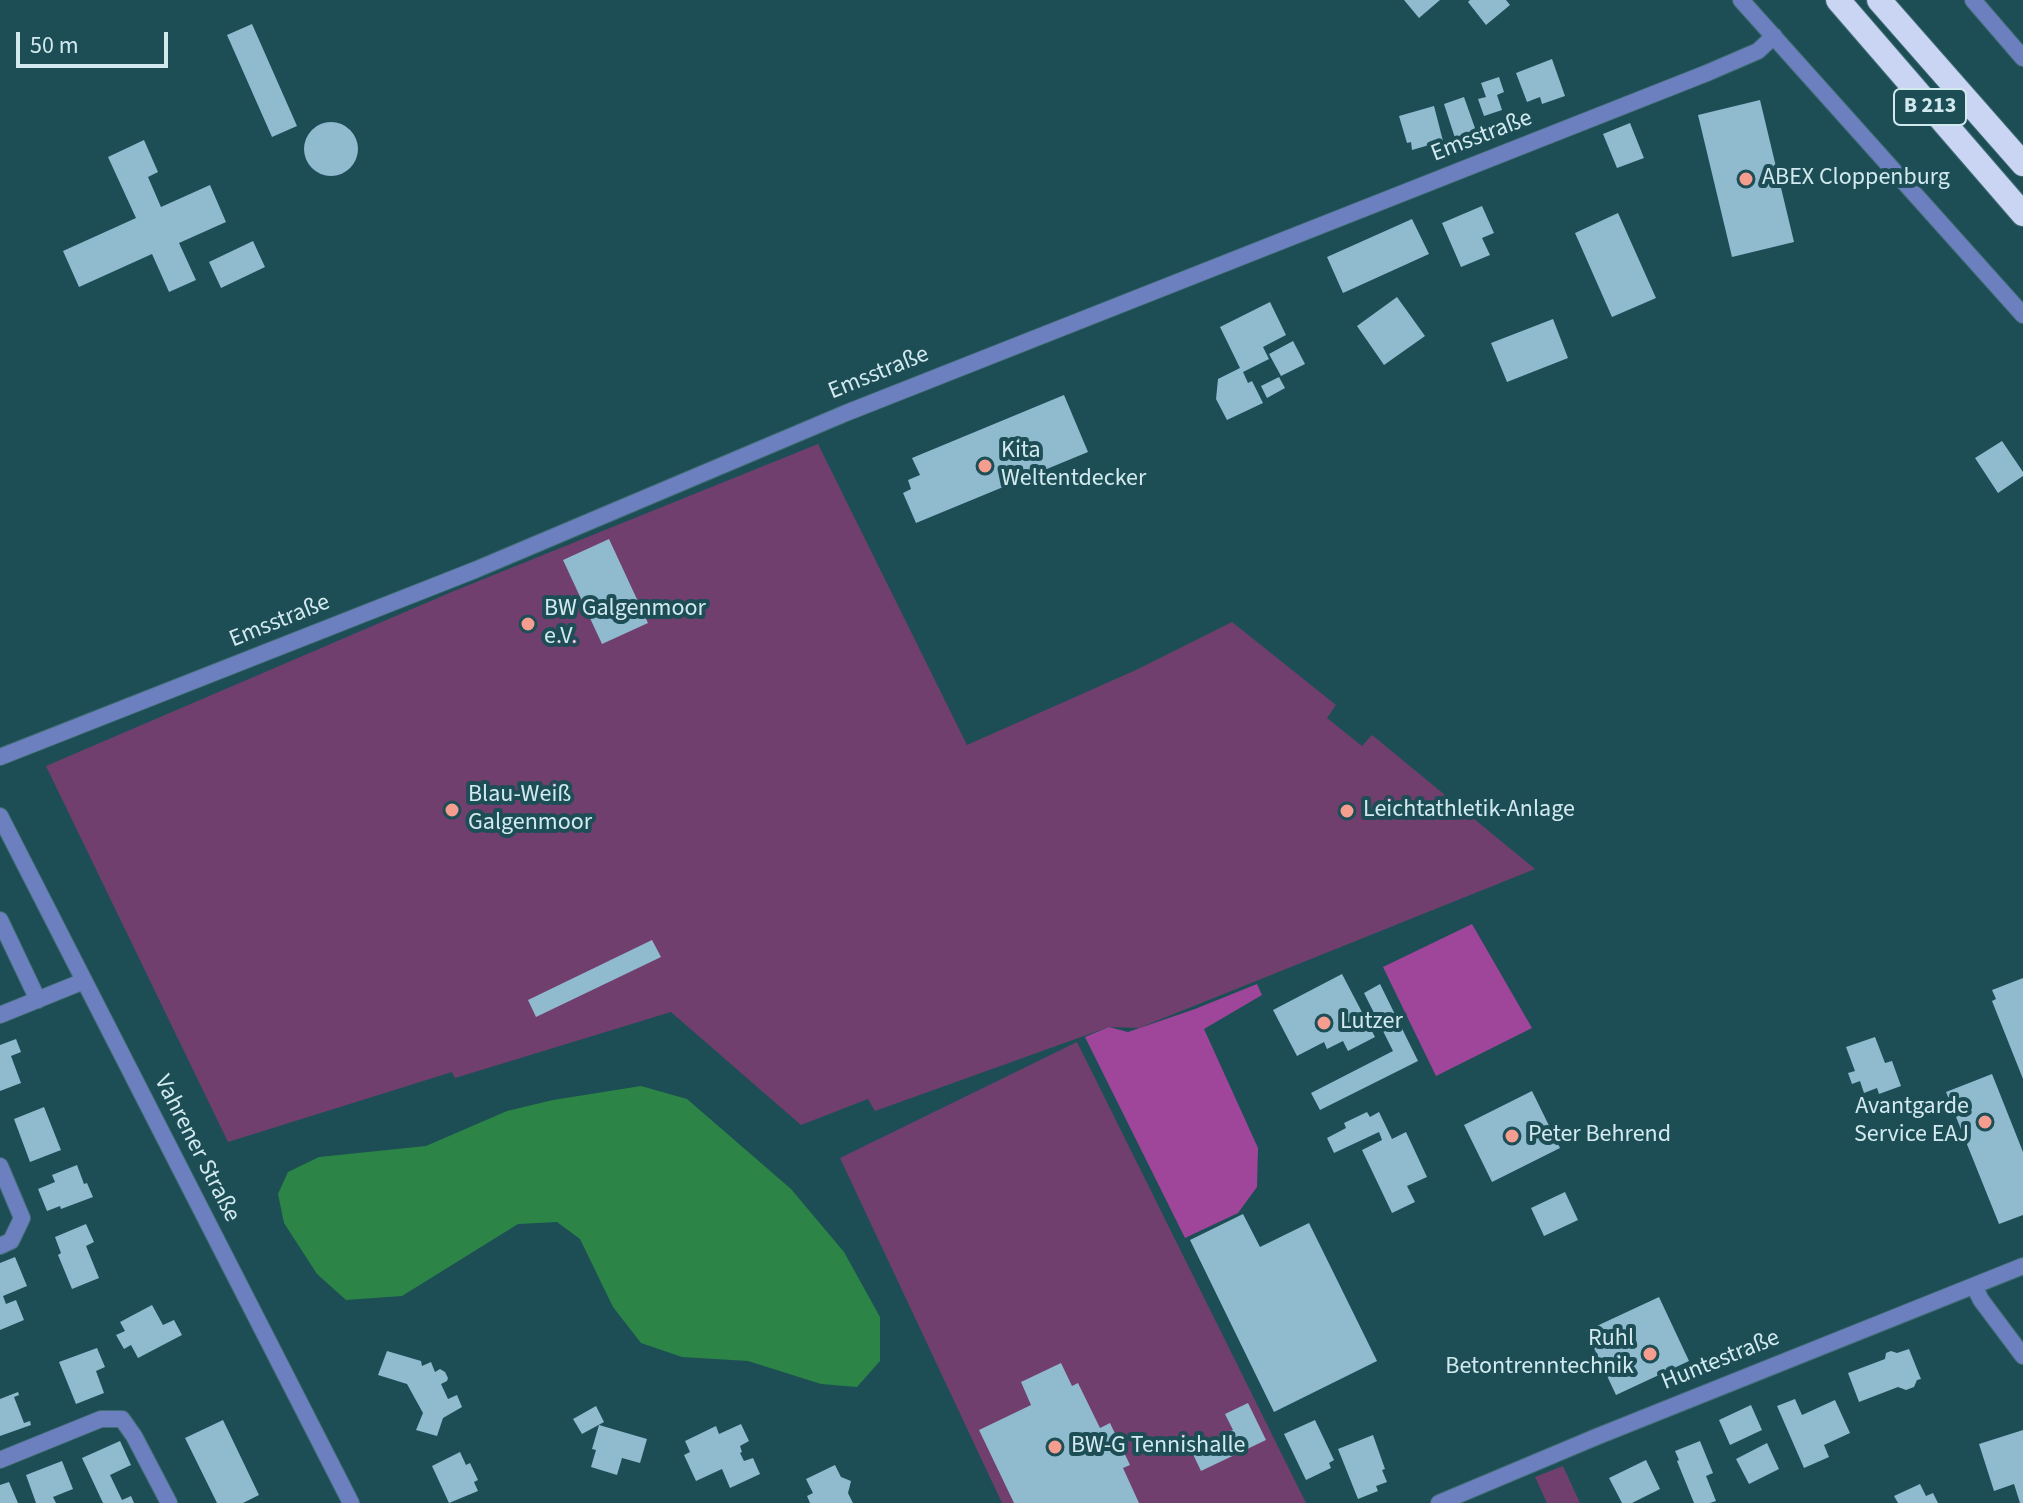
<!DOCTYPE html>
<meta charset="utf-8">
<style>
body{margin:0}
#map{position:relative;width:2023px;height:1503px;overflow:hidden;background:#1d4e56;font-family:"Source Sans 3",sans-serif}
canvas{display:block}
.scale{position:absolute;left:16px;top:32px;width:152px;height:36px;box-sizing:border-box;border:4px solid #d2eaef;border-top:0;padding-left:10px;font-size:24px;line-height:28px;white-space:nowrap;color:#d2eaef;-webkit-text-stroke:6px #1d4e56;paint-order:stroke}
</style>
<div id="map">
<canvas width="2023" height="1503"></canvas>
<div class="scale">50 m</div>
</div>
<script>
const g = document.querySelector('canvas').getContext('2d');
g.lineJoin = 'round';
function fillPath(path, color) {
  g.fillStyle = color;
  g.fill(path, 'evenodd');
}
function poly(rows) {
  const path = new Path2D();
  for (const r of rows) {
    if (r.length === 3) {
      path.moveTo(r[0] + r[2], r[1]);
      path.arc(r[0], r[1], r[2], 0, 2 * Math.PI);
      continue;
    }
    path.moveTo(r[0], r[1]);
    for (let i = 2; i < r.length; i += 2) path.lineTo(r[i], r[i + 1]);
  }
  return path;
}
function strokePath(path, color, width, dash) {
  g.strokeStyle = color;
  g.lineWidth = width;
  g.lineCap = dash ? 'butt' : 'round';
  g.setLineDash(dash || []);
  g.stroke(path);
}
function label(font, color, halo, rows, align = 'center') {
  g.font = font + ' "Source Sans 3",sans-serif';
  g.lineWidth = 8;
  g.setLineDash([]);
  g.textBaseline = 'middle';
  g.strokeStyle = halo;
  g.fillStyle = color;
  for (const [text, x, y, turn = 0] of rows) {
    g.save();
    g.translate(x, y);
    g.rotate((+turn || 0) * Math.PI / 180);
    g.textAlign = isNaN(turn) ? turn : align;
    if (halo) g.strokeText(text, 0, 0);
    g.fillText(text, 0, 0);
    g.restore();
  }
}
fillPath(poly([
 [818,444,967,745,1136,670,1232,622,1336,705,1327,718,1362,746,1372,735,1535,869,1139,1028,1109,1027,875,1111,868,1099,801,1125,671,1012,455,1078,452,1072,228,1142,46,766,454,591],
 [1077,1042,1306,1503,1002,1503,840,1158],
 [1563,1466,1580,1503,1547,1503,1535,1477]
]), '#713f6e');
fillPath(poly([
 [1472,924,1532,1028,1436,1076,1383,967],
 [1257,984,1262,995,1204,1029,1258,1148,1257,1187,1238,1213,1185,1238,1085,1037,1109,1027,1128,1032,1195,1009]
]), '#9f469a');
fillPath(poly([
 [641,1086,687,1099,791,1189,844,1252,880,1317,880,1361,857,1387,821,1384,748,1361,682,1357,641,1343,613,1307,580,1239,557,1222,518,1224,402,1296,346,1300,317,1274,284,1223,278,1194,288,1172,319,1157,426,1146,507,1111,553,1100]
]), '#2c8446');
fillPath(poly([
 [1404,0,1440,0,1419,18],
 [1470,0,1506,0,1510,5,1486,25,1468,2],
 [252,24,297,126,272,137,227,35],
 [1552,59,1565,96,1542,104,1540,97,1527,102,1516,73],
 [1499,77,1504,92,1497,95,1502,110,1484,116,1478,99,1486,97,1481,83],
 [1464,97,1476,131,1455,138,1444,104],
 [1760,100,1794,242,1732,257,1698,115],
 [1434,106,1443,141,1412,150,1411,142,1407,143,1399,116],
 [331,149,27],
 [1630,123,1644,158,1617,168,1603,134],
 [144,140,158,172,148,177,161,207,210,185,226,222,179,243,196,280,169,292,152,254,79,287,63,251,136,218,108,157],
 [1482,206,1494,233,1482,238,1490,255,1461,267,1442,223],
 [1618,213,1656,298,1612,317,1575,233],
 [1412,219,1429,254,1343,293,1327,257],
 [253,241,265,267,221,288,209,262],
 [1397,297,1425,336,1384,365,1357,326],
 [1270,302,1286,335,1263,347,1269,359,1243,372,1248,383,1252,381,1263,403,1227,420,1216,399,1218,379,1240,368,1220,327],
 [1553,319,1568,358,1507,382,1491,343],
 [1293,341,1305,364,1281,376,1269,354],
 [1279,377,1285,388,1267,398,1261,386],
 [1064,395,1088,452,916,523,903,493,911,489,908,480,920,475,912,458],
 [2002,441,2023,472,2023,476,1998,493,1975,458],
 [609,539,648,623,602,644,563,560],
 [652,940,661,957,536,1017,528,1000],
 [1342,974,1375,1037,1348,1051,1343,1041,1327,1049,1324,1042,1297,1056,1273,1010],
 [2023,978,2023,1079,1992,1001,1996,999,1992,990],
 [1380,984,1418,1061,1320,1110,1311,1093,1393,1051,1364,993],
 [1875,1037,1885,1063,1892,1061,1901,1086,1879,1094,1877,1088,1864,1093,1860,1081,1852,1084,1848,1073,1855,1071,1846,1047],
 [16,1039,21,1052,11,1056,21,1083,0,1091,0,1045],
 [1992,1074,2023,1152,2023,1215,1999,1224,1946,1092],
 [1532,1091,1560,1148,1492,1182,1464,1125],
 [44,1107,61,1150,30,1162,14,1119],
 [1367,1112,1370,1117,1379,1112,1392,1139,1406,1132,1427,1177,1407,1186,1415,1202,1392,1213,1362,1150,1382,1140,1379,1132,1334,1153,1327,1138,1346,1128,1344,1123],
 [77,1165,84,1184,87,1183,93,1197,61,1209,60,1206,47,1211,38,1189,55,1182,52,1175],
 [1565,1192,1578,1220,1544,1236,1531,1208],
 [1243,1214,1260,1247,1309,1223,1377,1361,1274,1412,1190,1240],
 [86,1224,94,1242,86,1246,99,1278,72,1289,58,1255,61,1253,55,1237],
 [15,1257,27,1286,3,1296,6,1304,16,1300,24,1320,0,1330,0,1263],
 [1659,1297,1689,1361,1616,1395,1586,1331],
 [152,1305,163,1325,174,1320,182,1335,138,1358,131,1345,124,1349,116,1335,125,1331,120,1322],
 [97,1348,105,1367,96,1371,104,1393,76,1404,59,1362],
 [1909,1349,1921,1379,1917,1380,1914,1387,1906,1390,1898,1387,1859,1402,1848,1373,1885,1359,1886,1353,1891,1351,1897,1353],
 [387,1351,421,1361,422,1366,431,1362,435,1372,440,1369,445,1372,448,1378,447,1381,441,1384,448,1399,457,1395,462,1407,443,1418,437,1436,416,1430,423,1413,407,1384,378,1375],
 [1061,1363,1072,1386,1078,1383,1100,1428,1110,1423,1130,1465,1123,1468,1139,1503,1014,1503,979,1430,1031,1405,1021,1382],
 [18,1392,19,1395,14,1397,24,1423,30,1421,31,1425,0,1436,0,1399],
 [1795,1399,1802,1415,1835,1400,1850,1433,1824,1445,1829,1457,1804,1468,1777,1406],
 [1248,1403,1266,1440,1201,1471,1191,1450,1233,1430,1225,1414],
 [1751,1405,1762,1430,1730,1445,1719,1420],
 [596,1406,604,1422,582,1434,573,1419],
 [223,1420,259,1495,243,1503,217,1503,185,1438],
 [1315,1420,1334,1460,1329,1463,1331,1468,1306,1480,1284,1434],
 [741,1424,749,1441,740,1446,742,1452,740,1453,744,1461,753,1458,760,1474,730,1488,722,1469,696,1481,684,1455,690,1452,685,1441,716,1426,719,1434],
 [599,1425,647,1439,640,1463,622,1458,617,1475,591,1467,596,1450,592,1449],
 [2023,1430,2023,1503,2020,1503,2014,1484,1994,1491,1979,1444],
 [1373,1435,1385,1469,1382,1470,1387,1482,1376,1486,1378,1491,1358,1499,1338,1449],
 [120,1441,131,1465,110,1475,122,1500,131,1496,134,1503,103,1503,82,1458],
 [1700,1441,1713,1473,1706,1476,1716,1501,1710,1503,1694,1503,1677,1461,1679,1460,1675,1451],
 [1767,1443,1779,1469,1749,1484,1736,1459],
 [460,1452,466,1465,470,1463,478,1480,474,1482,478,1491,449,1503,432,1466],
 [1646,1460,1660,1489,1632,1503,1622,1503,1609,1478],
 [62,1461,73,1489,53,1497,56,1503,36,1503,26,1475],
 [835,1465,841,1477,851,1481,848,1493,853,1503,810,1503,807,1496,813,1493,806,1479],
 [9,1482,18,1503,0,1503,0,1485],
 [1920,1484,1926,1496,1933,1493,1938,1503,1898,1503,1894,1496]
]), '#90bace');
const street = poly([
 [1741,0,2023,315],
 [1973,0,2023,58],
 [0,757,475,570,846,413,1707,73,1758,51,1774,36],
 [0,816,351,1503],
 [0,920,38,1000],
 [0,1015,84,981],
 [0,1166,22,1218,11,1241,0,1246],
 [1974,1286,1981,1300,2023,1356],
 [0,1460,101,1419,122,1419,134,1436,169,1503],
 [1439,1503,1596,1437,2023,1266]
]);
const highway = poly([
 [1838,0,2023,214],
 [1879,0,2023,164]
]);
strokePath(street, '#416d75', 18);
strokePath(highway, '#416d75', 26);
strokePath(street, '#6c80bf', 16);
strokePath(highway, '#cad5f3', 24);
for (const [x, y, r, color] of [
 [1746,179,8,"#f59d8f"],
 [985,466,8,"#f59d8f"],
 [528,624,8,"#f59d8f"],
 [452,810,8,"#f59d8f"],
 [1347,811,8,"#f59d8f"],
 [1324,1023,8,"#f59d8f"],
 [1985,1122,8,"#f59d8f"],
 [1512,1136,8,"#f59d8f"],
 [1650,1354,8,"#f59d8f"],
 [1055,1447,8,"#f59d8f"]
]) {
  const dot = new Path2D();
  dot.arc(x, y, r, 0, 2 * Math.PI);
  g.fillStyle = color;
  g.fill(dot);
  strokePath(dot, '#1d4e56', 3);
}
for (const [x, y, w] of [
 [1930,107,72]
]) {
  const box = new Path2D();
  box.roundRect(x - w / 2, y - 18, w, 36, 6);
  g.fillStyle = '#1d4e56';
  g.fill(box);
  strokePath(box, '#d2eaef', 2);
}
label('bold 22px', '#d2eaef', null, [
 ["B 213",1930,107]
]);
label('24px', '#d2eaef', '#1d4e56', [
 ["Emsstraße",1482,137,-21],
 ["Emsstraße",879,374,-22],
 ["Emsstraße",280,622,-22],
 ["Vahrener Straße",196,1149,63],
 ["Huntestraße",1721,1361,-22]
]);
label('24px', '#d2eaef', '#1d4e56', [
 ["ABEX Cloppenburg",1762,179],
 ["Kita",1001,452],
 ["Weltentdecker",1001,480],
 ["BW Galgenmoor",544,610],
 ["e.V.",544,638],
 ["Blau-Weiß",468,796],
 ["Galgenmoor",468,824],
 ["Leichtathletik-Anlage",1363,811],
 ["Lutzer",1340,1023],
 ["Avantgarde",1969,1108,"right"],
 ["Service EAJ",1969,1136,"right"],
 ["Peter Behrend",1528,1136],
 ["Ruhl",1634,1340,"right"],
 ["Betontrenntechnik",1634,1368,"right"],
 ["BW-G Tennishalle",1071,1447]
], 'left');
</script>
